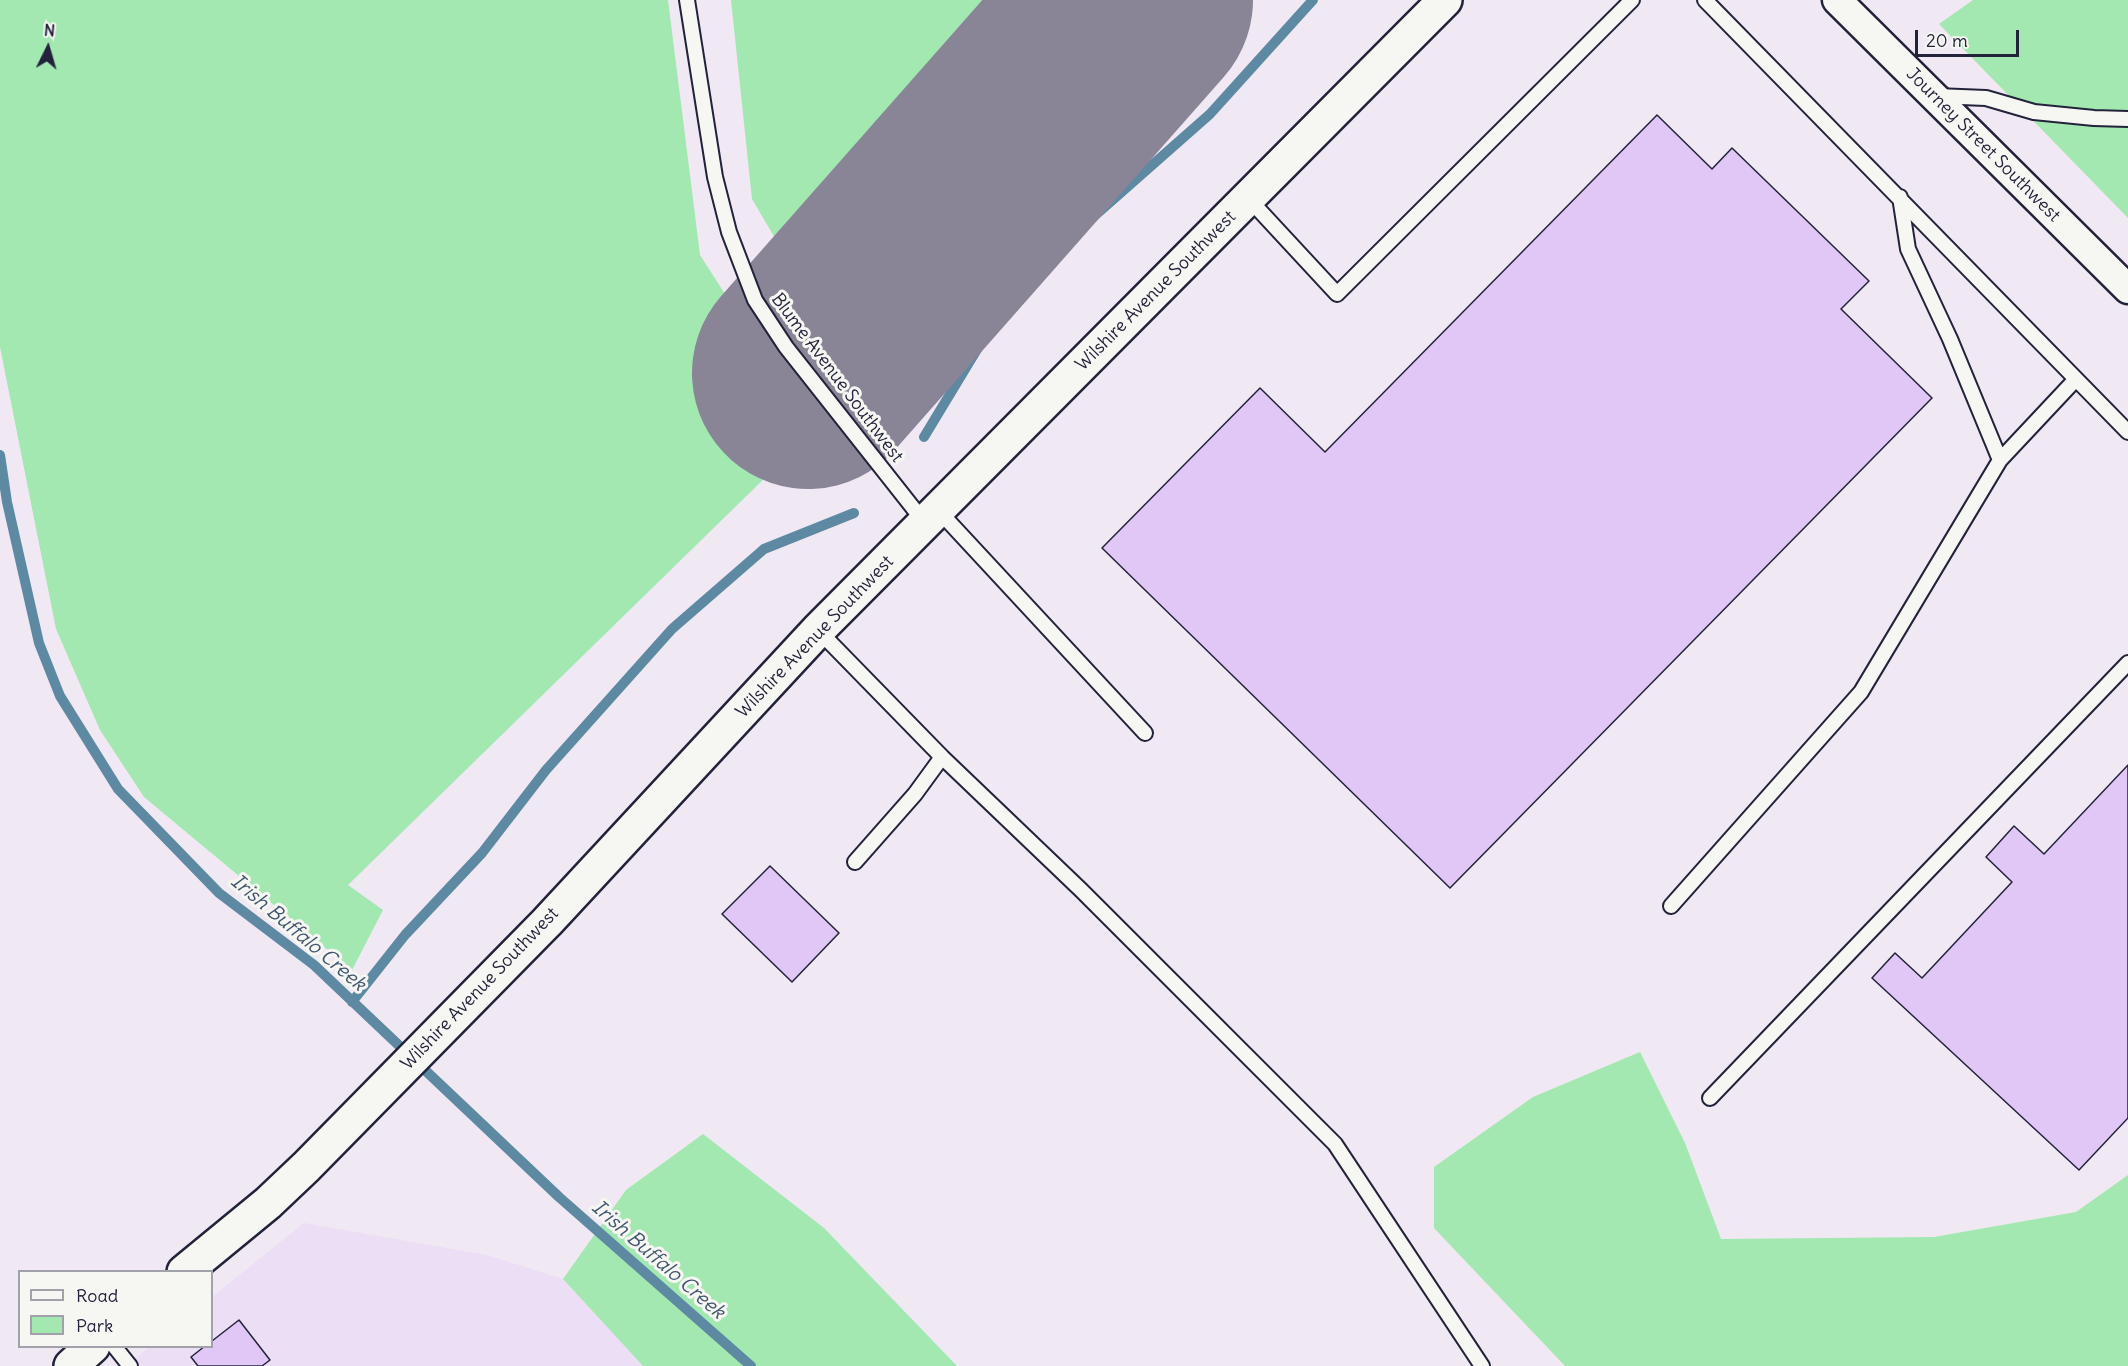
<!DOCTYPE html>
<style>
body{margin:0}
#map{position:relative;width:2128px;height:1366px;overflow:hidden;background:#f0e8f3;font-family:Delius,sans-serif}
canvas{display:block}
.legend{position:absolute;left:18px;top:1270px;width:195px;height:78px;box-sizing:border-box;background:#f6f6f2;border:2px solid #a1a1a9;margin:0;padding:8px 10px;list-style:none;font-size:18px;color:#22223b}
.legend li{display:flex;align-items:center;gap:12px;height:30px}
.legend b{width:30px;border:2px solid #a1a1a9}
.north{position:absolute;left:18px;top:18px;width:60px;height:60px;-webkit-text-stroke:4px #f6f6f2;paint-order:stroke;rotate:5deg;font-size:16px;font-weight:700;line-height:24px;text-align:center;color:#22223b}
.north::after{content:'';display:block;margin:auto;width:21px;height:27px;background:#22223b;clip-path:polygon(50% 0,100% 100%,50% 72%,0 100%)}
.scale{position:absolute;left:1915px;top:30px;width:104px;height:27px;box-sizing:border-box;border:3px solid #22223b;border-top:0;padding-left:8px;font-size:18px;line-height:21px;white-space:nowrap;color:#22223b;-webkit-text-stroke:4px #f6f6f2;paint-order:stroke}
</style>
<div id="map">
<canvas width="2128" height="1366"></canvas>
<ul class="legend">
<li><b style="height:8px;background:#f6f6f2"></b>Road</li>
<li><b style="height:16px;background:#a3e7b1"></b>Park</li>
</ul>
<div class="north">N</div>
<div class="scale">20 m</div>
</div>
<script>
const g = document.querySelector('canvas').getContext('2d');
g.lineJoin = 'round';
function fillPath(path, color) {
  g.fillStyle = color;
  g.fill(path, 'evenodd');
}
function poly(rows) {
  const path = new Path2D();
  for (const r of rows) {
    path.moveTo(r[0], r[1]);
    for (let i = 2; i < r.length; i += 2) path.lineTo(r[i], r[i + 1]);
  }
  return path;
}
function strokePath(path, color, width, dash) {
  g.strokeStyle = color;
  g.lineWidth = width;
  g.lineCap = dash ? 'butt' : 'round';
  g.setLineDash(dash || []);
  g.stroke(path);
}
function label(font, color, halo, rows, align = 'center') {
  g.font = font + ' Delius,sans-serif';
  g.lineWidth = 6;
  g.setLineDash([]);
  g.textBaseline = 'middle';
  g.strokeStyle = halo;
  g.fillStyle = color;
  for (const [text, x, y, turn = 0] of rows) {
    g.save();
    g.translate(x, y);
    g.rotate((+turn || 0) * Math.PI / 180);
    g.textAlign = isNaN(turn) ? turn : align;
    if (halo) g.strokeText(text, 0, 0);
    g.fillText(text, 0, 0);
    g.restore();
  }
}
fillPath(poly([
 [304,1223,487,1255,563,1279,643,1366,125,1366,150,1347,212,1346,212,1297]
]), '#ecdef4');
fillPath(poly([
 [0,0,668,0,700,255,813,431,348,885,383,910,352,970,144,797,100,730,56,629,0,347],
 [731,0,1065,0,809,296,752,199],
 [1973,0,2128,0,2128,218,1939,24],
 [1640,1052,1685,1143,1721,1239,1934,1237,2076,1212,2128,1175,2128,1366,1565,1366,1434,1228,1434,1167,1533,1097],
 [703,1134,824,1228,957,1366,643,1366,563,1279,626,1190]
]), '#a3e7b1');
strokePath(poly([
 [924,437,993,323,1066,241,1210,114,1313,0],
 [0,455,7,502,39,643,60,696,118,789,219,893,314,965,559,1197,751,1366],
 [352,1002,405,935,482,853,546,770,672,629,764,549,854,513]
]), '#5d89a2', 10);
strokePath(poly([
 [808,373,1137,0]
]), '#898597', 232);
const building = poly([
 [1657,115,1712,169,1732,148,1869,281,1841,309,1932,398,1450,888,1102,548,1260,388,1325,452,1657,115],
 [2128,765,2128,1118,2079,1170,1872,978,1895,953,1922,978,2012,882,1986,857,2014,826,2044,854,2128,765],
 [770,866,839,933,792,982,722,914,770,866],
 [239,1320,270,1360,262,1366,198,1366,191,1357,205,1346,212,1346,212,1341,239,1320]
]);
fillPath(building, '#e1c7f6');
strokePath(building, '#22223b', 1.5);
const service = poly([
 [687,0,715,177,729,232,755,300,786,347,925,523],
 [1705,0,2128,432],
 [1936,96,1986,98,2034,112,2094,118,2128,119],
 [1900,197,1908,249,1950,339,2000,460],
 [1248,198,1337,294,1632,0],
 [938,510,1145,733],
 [818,630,942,757,915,794,855,862],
 [942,757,1081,890,1335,1144,1482,1366],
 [1671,906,1861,692,2000,460,2076,379],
 [1710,1098,2128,663],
 [114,1346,130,1366]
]);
const minor = poly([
 [1837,0,2128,289]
]);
const tertiary = poly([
 [184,1272,268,1203,306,1167,547,922,818,630,1445,0],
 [71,1366,93,1346]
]);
strokePath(service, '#22223b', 18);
strokePath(minor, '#22223b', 33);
strokePath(tertiary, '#22223b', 38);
strokePath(service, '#f6f6f2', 14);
strokePath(minor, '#f6f6f2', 28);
strokePath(tertiary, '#f6f6f2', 33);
label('18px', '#22223b', '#f6f6f2', [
 ["Journey Street Southwest",1983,145,45],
 ["Wilshire Avenue Southwest",1156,291,-45],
 ["Blume Avenue Southwest",837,378,53],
 ["Wilshire Avenue Southwest",815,637,-46],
 ["Wilshire Avenue Southwest",480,989,-46]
]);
label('italic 20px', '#40566e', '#f6f6f2', [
 ["Irish Buffalo Creek",298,933,40],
 ["Irish Buffalo Creek",658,1260,41]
]);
</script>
